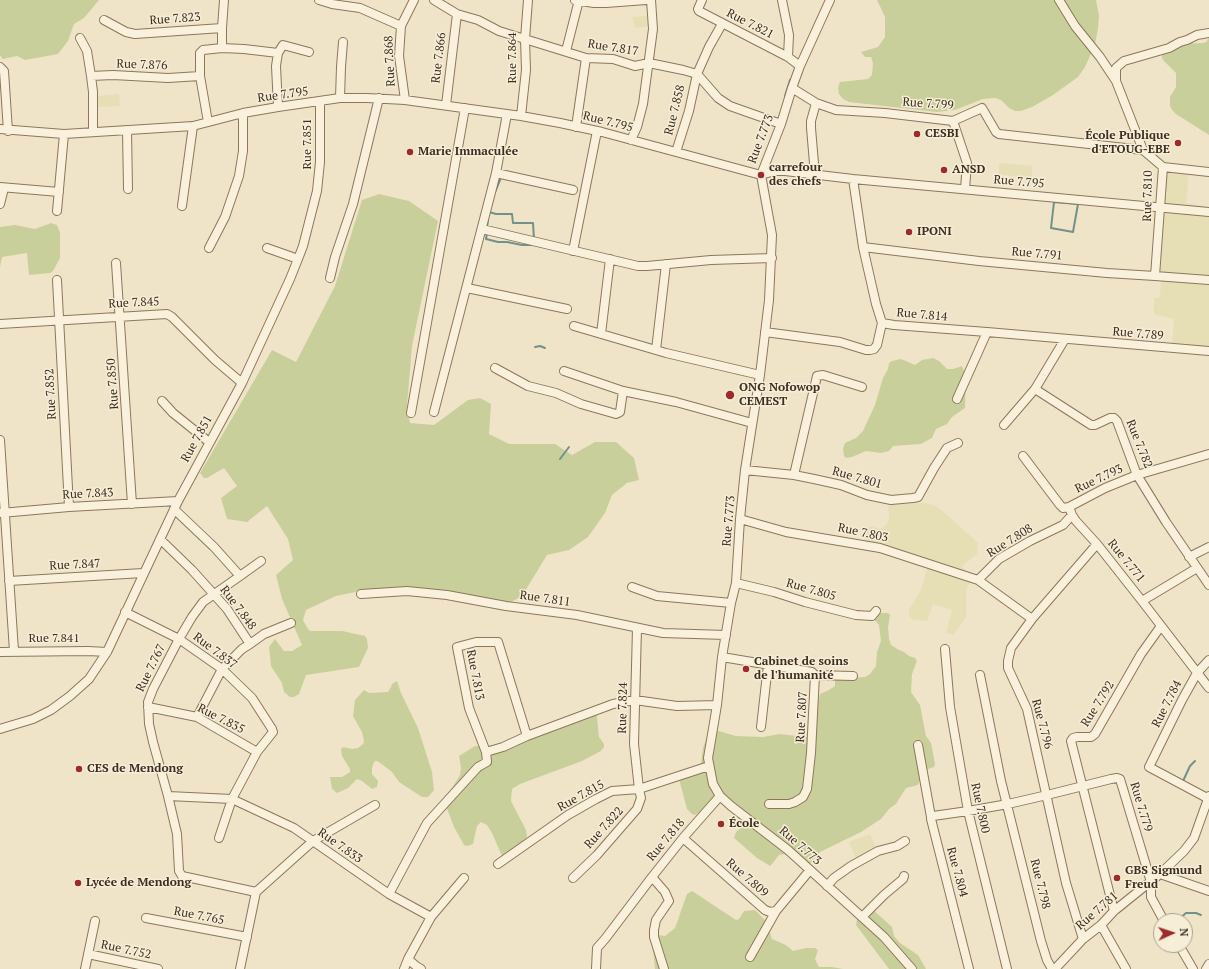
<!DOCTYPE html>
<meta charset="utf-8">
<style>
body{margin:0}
#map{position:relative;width:1209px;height:969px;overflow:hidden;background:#f0e4c8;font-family:"PT Serif",serif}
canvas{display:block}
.north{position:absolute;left:1153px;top:913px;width:40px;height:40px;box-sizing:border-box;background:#f7eed8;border:1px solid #ada18e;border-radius:50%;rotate:87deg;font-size:11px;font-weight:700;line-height:16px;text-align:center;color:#3d2e20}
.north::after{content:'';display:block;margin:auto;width:14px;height:18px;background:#9e2a2b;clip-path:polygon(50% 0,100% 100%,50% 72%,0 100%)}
</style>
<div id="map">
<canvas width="1209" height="969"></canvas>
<div class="north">N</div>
</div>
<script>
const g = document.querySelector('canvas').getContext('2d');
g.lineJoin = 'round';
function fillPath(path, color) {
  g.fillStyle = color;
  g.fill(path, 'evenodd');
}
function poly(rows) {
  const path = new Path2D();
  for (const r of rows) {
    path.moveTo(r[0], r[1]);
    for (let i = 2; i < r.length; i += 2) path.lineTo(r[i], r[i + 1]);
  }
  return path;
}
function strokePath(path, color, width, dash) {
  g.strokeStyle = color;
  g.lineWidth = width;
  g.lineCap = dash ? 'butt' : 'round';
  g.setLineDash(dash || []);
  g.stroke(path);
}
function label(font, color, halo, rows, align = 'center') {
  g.font = font + ' "PT Serif",serif';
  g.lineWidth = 3;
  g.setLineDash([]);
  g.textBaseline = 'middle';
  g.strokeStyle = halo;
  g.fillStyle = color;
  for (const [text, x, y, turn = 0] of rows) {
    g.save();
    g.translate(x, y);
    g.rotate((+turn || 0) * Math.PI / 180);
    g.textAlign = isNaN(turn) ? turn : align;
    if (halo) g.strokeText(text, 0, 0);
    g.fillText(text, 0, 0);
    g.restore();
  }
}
fillPath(poly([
 [648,16,651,26,635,28,632,17],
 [119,94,120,106,97,107,97,96],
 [1003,163,1032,166,1032,179,999,174,999,164],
 [1162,170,1189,171,1186,203,1209,207,1209,349,1172,344,1174,319,1154,314,1154,298,1160,297,1161,280,1152,280],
 [926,503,935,506,945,513,978,543,977,554,962,566,972,579,966,589,966,617,953,635,946,633,952,610,933,604,927,621,913,620,909,616,909,610,921,590,929,562,864,543,867,528,869,526,881,529,886,526,889,518,888,506,897,504],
 [870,834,877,850,857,860,849,842]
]), '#e6deb5');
fillPath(poly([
 [0,0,99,0,84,18,74,24,68,41,58,54,25,60,17,56,3,59,0,55],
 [877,0,1096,0,1099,16,1098,28,1095,45,1085,67,1078,77,1053,95,1032,107,1021,111,1015,111,1009,108,1001,100,995,98,983,99,955,110,937,112,849,102,843,99,839,94,838,88,840,82,868,79,872,75,873,63,871,57,865,57,861,52,878,47,885,37,885,17],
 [1209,38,1209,135,1176,114,1172,110,1170,106,1170,97,1176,87,1176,73,1163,60,1161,54,1174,44,1203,43,1206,42],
 [379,194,409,201,438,221,412,346,407,406,410,423,434,425,468,400,480,398,491,404,489,434,509,444,555,444,572,455,595,442,616,442,634,458,639,480,627,483,612,495,605,513,588,537,569,550,547,555,522,596,506,605,390,589,365,590,336,596,306,610,303,620,308,629,310,631,342,631,365,636,367,639,368,648,359,667,306,675,299,694,294,697,290,697,284,692,282,683,271,666,269,647,275,639,284,651,292,651,302,645,282,599,276,575,293,560,288,539,267,506,247,522,227,519,221,498,237,486,224,468,207,478,204,478,200,473,272,350,296,362,335,286,362,200],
 [51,223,57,225,60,233,60,258,53,271,50,273,29,275,27,253,2,257,0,267,0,227,15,225,35,229],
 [933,358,939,361,947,369,953,369,962,366,966,375,965,408,952,417,947,424,936,429,932,438,921,444,893,446,889,451,881,453,866,451,852,457,846,458,844,456,843,449,845,443,856,438,863,431,875,405,883,378,888,369,889,363,892,361,901,359,915,365,922,360],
 [876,613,888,613,890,615,888,627,889,639,891,645,899,650,904,652,909,656,915,658,917,661,912,674,911,692,920,705,926,736,931,743,935,764,934,767,922,771,918,785,906,788,896,804,889,809,881,819,861,832,820,852,812,862,802,868,790,857,785,854,779,855,772,864,770,866,757,858,734,838,736,832,741,828,741,822,734,812,719,800,695,815,692,814,687,809,679,779,699,772,701,763,703,748,709,731,715,730,736,736,763,737,780,734,814,738,815,715,820,694,829,690,835,686,835,679,865,677,870,674,876,666,877,652,881,641,879,625,873,618],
 [397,681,401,693,418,728,432,772,434,790,428,797,422,797,399,782,392,772,379,762,376,761,374,762,372,768,372,774,378,781,377,787,372,789,362,781,357,779,348,788,337,793,332,789,330,777,342,777,350,772,350,769,342,756,341,749,343,747,352,749,358,748,363,744,364,741,362,732,353,716,355,700,364,690,369,693,388,692,391,687,392,684],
 [595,712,597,717,599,737,604,744,604,747,601,751,582,761,520,784,512,789,511,801,526,830,527,836,525,842,502,856,492,833,487,825,481,822,477,826,473,844,467,846,464,845,454,827,446,806,450,791,460,775,461,768,459,756,475,746,478,746,483,749,502,748],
 [692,891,736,920,739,919,744,911,755,910,766,921,772,939,786,945,793,951,806,948,815,948,818,950,815,959,819,967,832,967,843,969,655,969,653,948,657,936,659,935,665,936,675,928,687,894],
 [871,908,892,927,894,936,900,943,918,955,926,969,889,969,856,925,857,919]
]), '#c9cf9b');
strokePath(poly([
 [785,96,790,80,792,79],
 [495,192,500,180],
 [1054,202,1078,204,1073,232,1051,228,1054,202],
 [489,212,496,214,512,214,513,223,533,223,534,239],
 [487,229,488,219],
 [487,233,486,239,498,242,507,242,522,245,532,245,534,243],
 [535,347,540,346,545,348],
 [560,459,569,447],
 [1183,781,1190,766,1195,761],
 [1178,920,1186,913,1196,913,1201,915]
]), '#6f938a', 2);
const minor = poly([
 [319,0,332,4,360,8,401,26],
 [434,0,457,14,478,20,499,31,586,58,613,59,635,66,649,63,683,70,697,74,718,98,730,106,781,124],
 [575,0,594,3,606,3,646,0],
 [702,0,698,9,699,11,788,57,800,66],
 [782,0,789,35,788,57],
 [830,0,800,66,792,88,781,124,761,175,772,235,769,300,760,375,745,470,740,519,736,583,731,603,722,657,717,705,708,758,713,784,720,796,731,806,788,850,884,937,912,969],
 [1059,0,1075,26,1100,57,1116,81],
 [104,20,126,32,135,34,222,28,224,0],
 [222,28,222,48,244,49,278,53,276,66,278,107],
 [80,38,87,51,91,76],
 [566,51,579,0],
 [278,53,283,45,309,52],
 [0,67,4,71,8,131],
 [200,76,200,53,203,50,222,48],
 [792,88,816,103],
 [340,98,341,67,343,42],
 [405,100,399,56,401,26,414,0],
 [446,105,457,14],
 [521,116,526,70,525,39,528,0],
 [953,121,967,163,965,189],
 [576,127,586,58],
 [0,129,64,134,193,126,243,113,278,107,340,98,367,98,405,100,521,116,560,123,602,132,761,175,775,171,785,171,853,179,1209,212],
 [127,130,128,189],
 [93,132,93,92,91,76,113,75,168,78,200,76,208,122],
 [631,140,637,127,643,104,653,29,651,0],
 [676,152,689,111,697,74,709,47,722,24],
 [1163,167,1209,172],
 [496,173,573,190],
 [815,175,811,128,811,121,816,103,836,110,885,113,953,121,982,108,996,132,999,134,1143,150],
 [853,179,863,247,876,304,882,323,894,325,987,332,957,399],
 [0,187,59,192],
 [0,204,4,188],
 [182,206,193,126],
 [57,211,64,134],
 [482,229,638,266,647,266,711,260,772,258],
 [863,247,979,261,1107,273,1155,276,1209,280],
 [209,248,225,217,239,176,243,151,243,113],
 [267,248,298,259],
 [573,251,597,131],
 [116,263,132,504],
 [1155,276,1163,167,1143,150,1116,81,1116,68,1124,61,1169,48,1180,42,1187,40,1197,35,1209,33],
 [330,278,335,257,353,204,379,98],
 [57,280,69,507],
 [467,288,567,309],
 [0,324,167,314,172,317,215,360,242,383],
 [574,326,666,353,760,375],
 [765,332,840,342,866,350,870,350,874,349,877,345,882,323],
 [987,332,1209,351],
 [601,334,610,259],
 [1065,339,1035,389,1091,425,1095,425,1110,418,1114,418,1117,421,1137,475,1166,522,1209,585],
 [656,350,666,264],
 [495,368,528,386,556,393,581,404,616,414,620,412,623,391],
 [564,371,623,391,676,402,752,423],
 [162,401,173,413,209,442],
 [434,412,496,173,507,114],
 [411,413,465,108],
 [1004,425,1035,389],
 [0,440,14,651],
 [1023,456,1060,505,1063,508,1069,507,1072,515,1076,521,1097,544,1142,601,1209,688],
 [745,470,794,475,814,479,841,485,867,495,891,500,913,498,918,497,934,468,947,448,958,443],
 [794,475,817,376,823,375,862,387],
 [1069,507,1105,488,1137,475,1209,454],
 [174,509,214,547,240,576,203,602,192,617,179,639,153,689,148,702,149,724,153,742,168,796,177,834,179,871,182,876,256,892],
 [1,513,69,507,178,501],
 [740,519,786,532,880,548,978,580],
 [160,539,192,570,227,609,250,644,242,649,222,669,197,717],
 [1189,557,1209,547],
 [240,576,261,561],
 [9,581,143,573],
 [736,583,774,592,805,602,856,615,872,616,876,611],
 [632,587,657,596,731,603],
 [361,594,407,591,447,595,506,606,577,615,663,633,726,635],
 [1142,601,1197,568],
 [125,612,179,639,222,669,252,698,272,729,273,732,257,752,232,799,219,838],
 [1032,619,978,580,999,559,1030,541,1063,525,1072,515],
 [250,644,264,634,291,623],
 [945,649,950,707,968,811,1007,969],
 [0,652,88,651,107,652],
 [722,657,812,672,815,675,811,753,807,789,803,797,795,802,789,804,769,804],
 [1209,660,1197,673,1182,700,1149,767,1209,799],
 [815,675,853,676],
 [980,675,1001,781,1041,941,1047,960,1052,969],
 [148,707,197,717,257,752],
 [761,727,768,665],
 [0,729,33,719,51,710,70,696,89,679,107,652,178,501,242,383,290,279,298,259,303,246,317,191,320,162,320,102],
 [527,736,503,747,486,752,469,708,457,647,476,642,498,642,527,736,613,704,635,700,677,706,717,705],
 [918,745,931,817],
 [168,796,232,799,294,828,389,894,431,917,408,959,416,966,421,969],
 [683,838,765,910,770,912,776,911,810,870],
 [498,864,568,815,596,799,612,791,639,789,709,766],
 [1160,874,1209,891],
 [573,878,597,855,637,809,641,798,639,789,634,744,637,628],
 [827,886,834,878,851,866,878,851,897,846,905,841],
 [256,892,313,841,375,805],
 [389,894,427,823,478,767,487,762,486,752],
 [1114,911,1071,741,1073,738,1077,737,1091,737,1095,734,1141,654,1161,626],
 [431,917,464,878],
 [862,917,884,895,903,879,904,876],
 [146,918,247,937],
 [1101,925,1126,969],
 [1083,939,1066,883,1027,709,1008,668,1008,661,1011,648,1032,619,1097,544],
 [1179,945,1193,969],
 [88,954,158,969],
 [750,957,776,911],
 [85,969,95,921],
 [240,969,256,892],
 [404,969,408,959],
 [596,969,597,948,605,939,652,877],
 [664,969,654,937,654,930,656,920,669,901,665,892,652,877,683,838,720,796],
 [969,969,931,819,933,816,968,811,1008,804,1047,795,1111,779,1117,778,1120,779,1151,882,1151,897,1164,921],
 [1055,969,1083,939,1101,925,1114,911,1160,874,1184,851,1194,838,1209,796],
 [1206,969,1209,964]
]);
strokePath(minor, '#8d765c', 10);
strokePath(minor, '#faf1dc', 8);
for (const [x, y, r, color] of [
 [917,134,4,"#9e2a2b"],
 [1178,143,4,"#9e2a2b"],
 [410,152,4,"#9e2a2b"],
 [944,170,4,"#9e2a2b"],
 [761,175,4,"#9e2a2b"],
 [909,232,4,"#9e2a2b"],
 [730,395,5,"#9e2a2b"],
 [746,669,4,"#9e2a2b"],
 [79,769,4,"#9e2a2b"],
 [721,824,4,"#9e2a2b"],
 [1117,878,4,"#9e2a2b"],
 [78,883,4,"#9e2a2b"]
]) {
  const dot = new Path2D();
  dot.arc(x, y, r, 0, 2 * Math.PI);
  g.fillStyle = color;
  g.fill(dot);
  strokePath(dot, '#f7eed8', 1.5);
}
label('12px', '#3d2e20', '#f7eed8', [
 ["Rue 7.823",175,19,-4],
 ["Rue 7.821",750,24,27],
 ["Rue 7.817",613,48,9],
 ["Rue 7.866",439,58,-83],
 ["Rue 7.864",513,58,-90],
 ["Rue 7.868",390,61,-93],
 ["Rue 7.876",142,65,2],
 ["Rue 7.795",283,95,-8],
 ["Rue 7.799",928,104,4],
 ["Rue 7.858",675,110,-76],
 ["Rue 7.795",608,122,14],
 ["Rue 7.773",761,139,-69],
 ["Rue 7.851",308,144,-90],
 ["Rue 7.795",1019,182,5],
 ["Rue 7.810",1148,196,-89],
 ["Rue 7.791",1037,254,5],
 ["Rue 7.845",134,303,-3],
 ["Rue 7.814",922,315,5],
 ["Rue 7.789",1138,334,5],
 ["Rue 7.850",113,384,-94],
 ["Rue 7.852",51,394,-93],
 ["Rue 7.851",197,439,-61],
 ["Rue 7.782",1139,444,68],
 ["Rue 7.801",857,478,16],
 ["Rue 7.793",1099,479,-25],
 ["Rue 7.843",88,494,-3],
 ["Rue 7.773",729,521,-85],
 ["Rue 7.803",863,533,12],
 ["Rue 7.808",1010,541,-32],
 ["Rue 7.771",1126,561,51],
 ["Rue 7.847",75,565,-3],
 ["Rue 7.805",811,590,16],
 ["Rue 7.811",545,599,8],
 ["Rue 7.848",238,608,53],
 ["Rue 7.841",54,639],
 ["Rue 7.837",215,651,37],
 ["Rue 7.767",151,668,-64],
 ["Rue 7.813",475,675,79],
 ["Rue 7.792",1098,704,-58],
 ["Rue 7.784",1167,704,-63],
 ["Rue 7.824",623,708,-89],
 ["Rue 7.807",802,717,-87],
 ["Rue 7.835",221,719,27],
 ["Rue 7.796",1042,724,75],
 ["Rue 7.815",581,796,-29],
 ["Rue 7.779",1141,807,73],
 ["Rue 7.800",980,808,78],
 ["Rue 7.822",604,828,-48],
 ["Rue 7.818",666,840,-50],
 ["Rue 7.833",340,846,35],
 ["Rue 7.773",800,846,41],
 ["Rue 7.804",957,872,75],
 ["Rue 7.809",747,878,41],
 ["Rue 7.798",1040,884,76],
 ["Rue 7.781",1097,911,-41],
 ["Rue 7.765",199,916,11],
 ["Rue 7.752",126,950,12]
]);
label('bold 12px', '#3d2e20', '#f7eed8', [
 ["CESBI",925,134],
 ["École Publique",1170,136,"right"],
 ["d'ETOUG-EBE",1170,150,"right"],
 ["Marie Immaculée",418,152],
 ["carrefour",769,168],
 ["des chefs",769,182],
 ["ANSD",952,170],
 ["IPONI",917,232],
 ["ONG Nofowop",739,388],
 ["CEMEST",739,402],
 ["Cabinet de soins",754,662],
 ["de l'humanité",754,676],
 ["CES de Mendong",87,769],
 ["École",729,824],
 ["GBS Sigmund",1125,871],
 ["Freud",1125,885],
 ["Lycée de Mendong",86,883]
], 'left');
</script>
